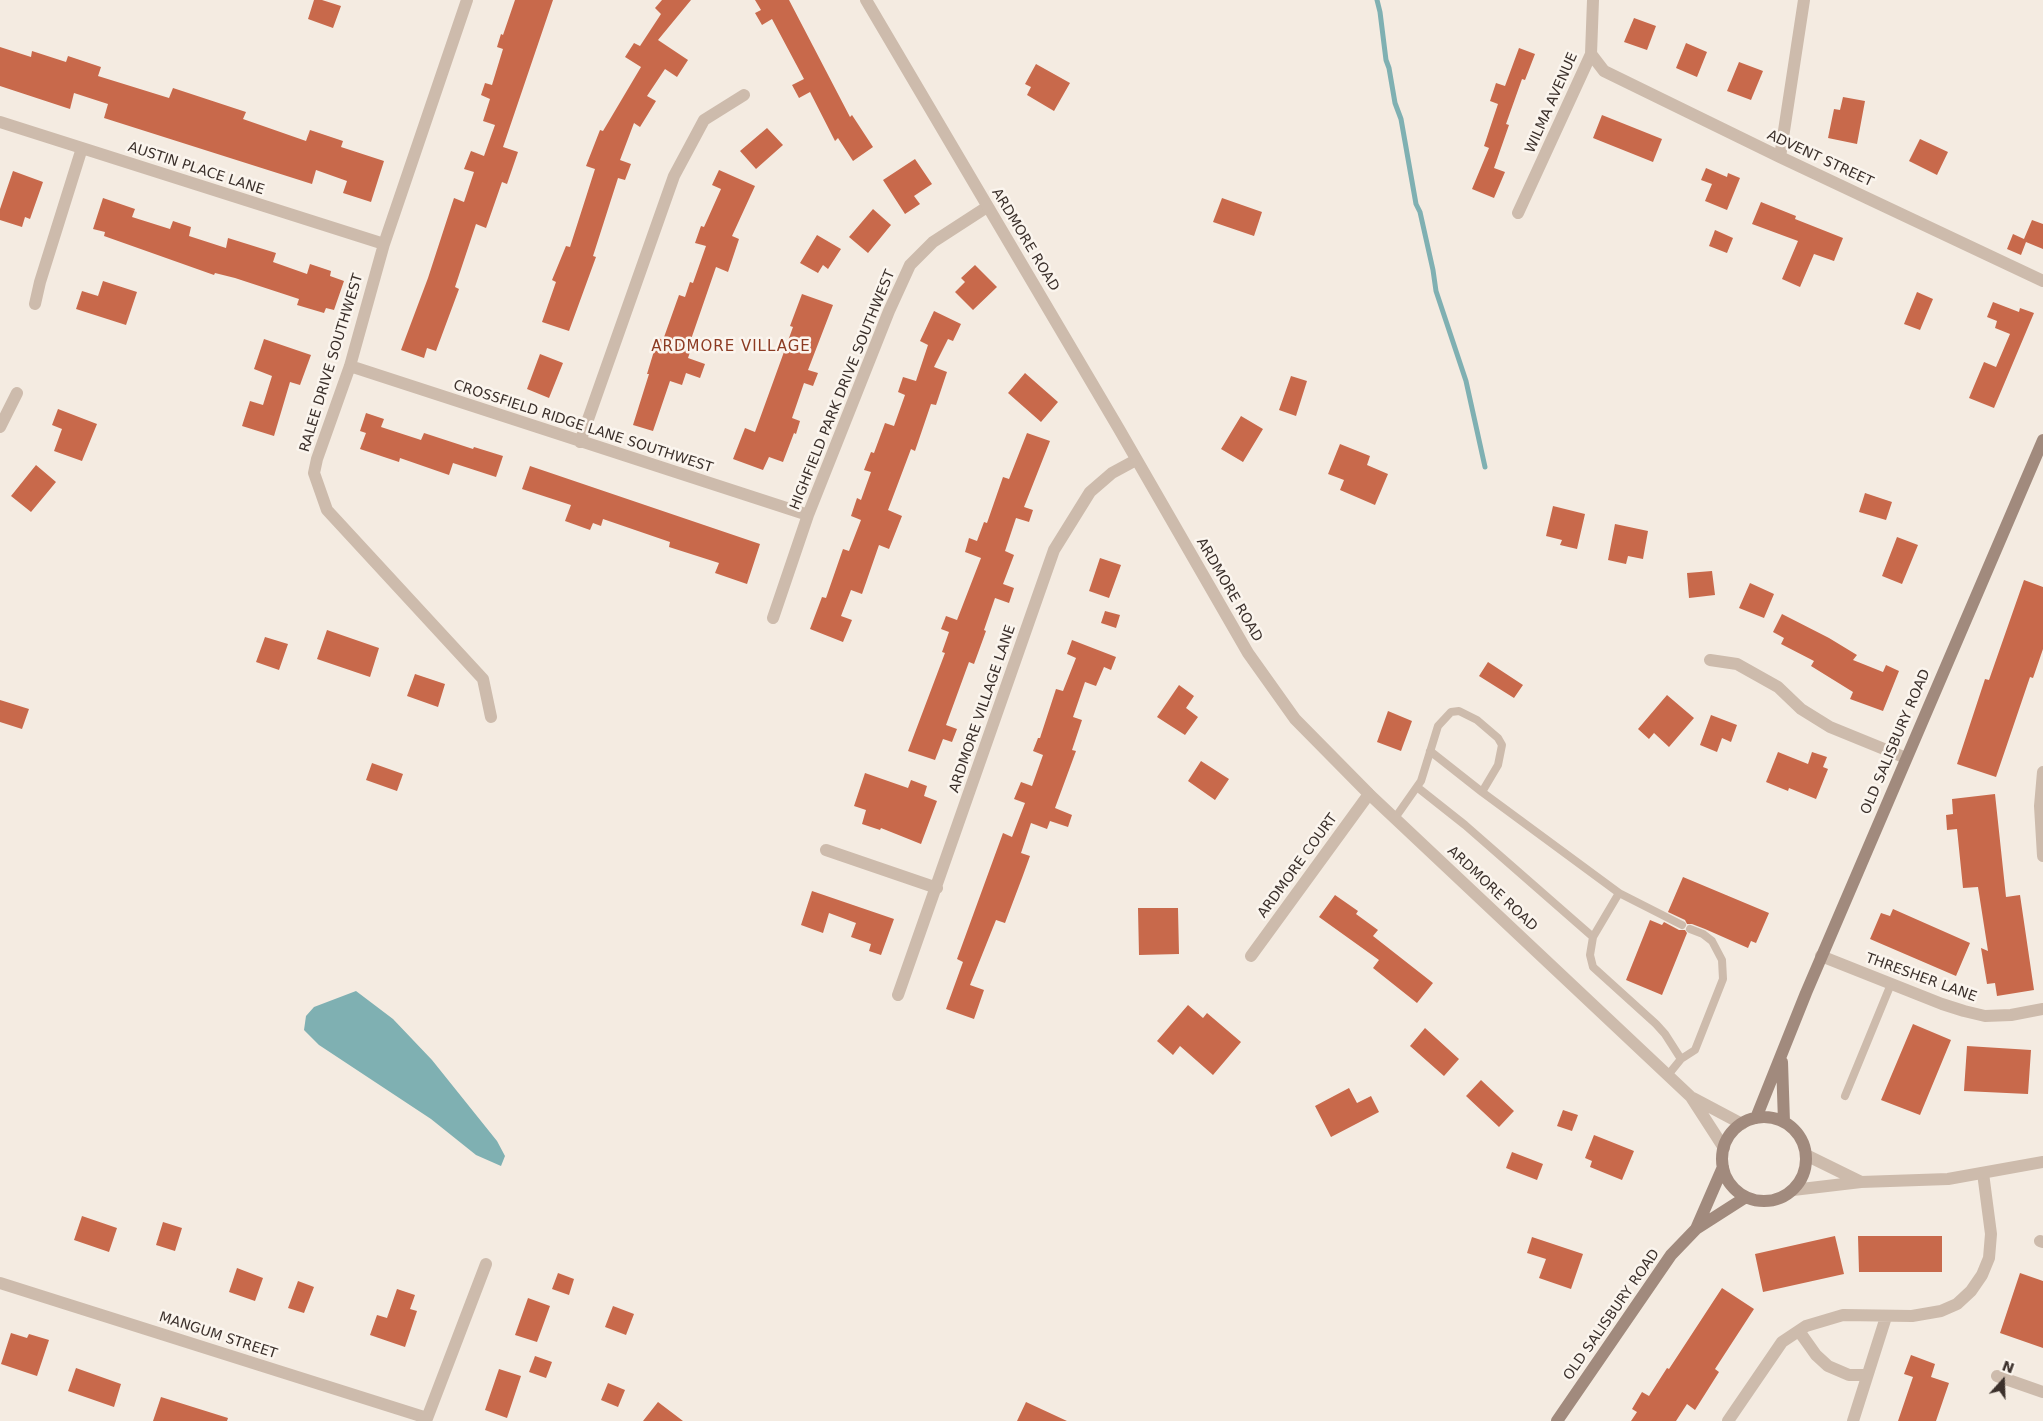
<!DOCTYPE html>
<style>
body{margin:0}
#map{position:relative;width:2043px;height:1421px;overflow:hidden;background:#f4ebe1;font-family:"DejaVu Sans",sans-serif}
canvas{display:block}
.north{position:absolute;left:1978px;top:1356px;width:50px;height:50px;-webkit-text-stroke:4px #fbf5ee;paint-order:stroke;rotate:20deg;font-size:14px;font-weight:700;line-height:20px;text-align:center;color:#3b302b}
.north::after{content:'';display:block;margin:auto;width:18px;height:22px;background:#3b302b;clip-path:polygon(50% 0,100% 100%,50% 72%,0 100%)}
</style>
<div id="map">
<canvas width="2043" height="1421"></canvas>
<div class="north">N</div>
</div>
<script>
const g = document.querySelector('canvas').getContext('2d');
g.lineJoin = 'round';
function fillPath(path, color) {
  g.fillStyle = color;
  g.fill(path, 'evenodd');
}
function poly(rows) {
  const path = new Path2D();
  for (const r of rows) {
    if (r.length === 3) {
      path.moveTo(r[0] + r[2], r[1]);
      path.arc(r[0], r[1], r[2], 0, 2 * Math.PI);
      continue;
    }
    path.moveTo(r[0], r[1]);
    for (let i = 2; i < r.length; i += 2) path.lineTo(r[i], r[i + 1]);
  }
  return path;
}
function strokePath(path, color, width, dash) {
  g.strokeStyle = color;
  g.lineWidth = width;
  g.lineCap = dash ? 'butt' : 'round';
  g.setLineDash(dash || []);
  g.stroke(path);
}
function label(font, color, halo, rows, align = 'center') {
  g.font = font + ' "DejaVu Sans",sans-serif';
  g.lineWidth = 5;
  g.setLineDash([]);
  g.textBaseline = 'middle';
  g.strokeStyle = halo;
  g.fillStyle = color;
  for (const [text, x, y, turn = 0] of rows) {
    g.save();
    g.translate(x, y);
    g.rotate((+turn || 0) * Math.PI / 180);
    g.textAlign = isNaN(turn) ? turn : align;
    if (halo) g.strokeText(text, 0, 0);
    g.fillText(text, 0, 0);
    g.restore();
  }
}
fillPath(poly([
 [356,991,393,1019,432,1060,497,1141,505,1156,501,1166,476,1155,431,1119,319,1045,304,1030,306,1016,314,1007]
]), '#7fb0b2');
strokePath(poly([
 [1377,0,1380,12,1386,60,1389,68,1395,103,1401,119,1416,204,1420,212,1433,270,1436,291,1466,381,1485,467]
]), '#7fb0b2', 5);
fillPath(poly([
 [314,0,322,0,341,6,333,28,308,19],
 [515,0,553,0,503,147,518,152,507,184,502,182,486,228,476,224,455,287,459,289,436,351,427,348,424,358,401,350,428,278,454,198,464,202,474,172,464,169,471,151,484,156,495,125,483,121,490,99,481,95,485,83,492,85,503,49,497,47,501,34,503,35],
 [662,0,691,0,658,40,688,60,677,77,665,69,647,96,656,101,640,127,634,123,620,160,631,164,625,180,618,178,593,256,596,257,569,331,542,322,556,282,552,280,566,246,570,247,595,169,586,166,600,130,603,131,641,67,625,57,634,43,640,46,661,14,655,8],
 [755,0,789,0,850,117,852,115,873,147,853,161,838,138,835,141,810,92,799,98,792,85,804,79,772,19,762,25,755,13,761,10],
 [1634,18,1656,26,1647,50,1624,42],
 [1686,43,1707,52,1697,77,1676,68],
 [0,47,31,57,32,51,66,62,68,56,101,67,98,76,169,98,173,88,246,112,243,119,306,141,310,130,343,141,341,147,384,161,371,202,343,193,347,181,316,170,312,184,104,118,108,104,74,93,70,109,0,86],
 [1519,48,1535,54,1525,80,1522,79,1506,124,1509,125,1494,168,1505,172,1494,198,1472,189,1489,148,1484,146,1498,104,1490,101,1496,83,1505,86],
 [1739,62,1763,71,1751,100,1727,91],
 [1036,64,1070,83,1054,111,1027,95,1031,87,1025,84],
 [1843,97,1865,101,1857,144,1828,138,1834,109,1840,110],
 [1602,115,1662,139,1653,162,1593,138],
 [767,128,783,145,756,169,740,151],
 [1920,139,1948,152,1937,175,1909,161],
 [915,159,932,184,914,196,920,204,905,214,883,180],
 [1706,168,1727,177,1728,173,1740,178,1727,210,1705,201,1712,184,1701,180],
 [719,170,755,186,732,236,739,239,728,272,716,267,688,348,691,349,688,358,705,364,700,378,686,373,682,385,670,381,653,431,633,425,649,374,647,374,658,338,663,340,679,295,685,297,690,282,693,283,706,246,695,243,701,226,704,227,721,189,712,185],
 [13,171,43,182,30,219,25,217,22,227,0,220,0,209],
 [103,198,135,209,132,217,170,229,173,221,191,227,189,236,226,248,228,238,276,253,273,262,307,274,310,264,331,271,330,276,344,281,334,310,326,308,324,313,297,305,299,299,235,278,215,273,214,275,104,236,105,232,93,229],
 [1222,198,1262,212,1254,236,1213,222],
 [1761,202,1796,216,1795,219,1843,238,1834,261,1814,254,1800,287,1782,279,1798,241,1752,224],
 [873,209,891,225,868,253,849,237],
 [2032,220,2043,224,2043,249,2026,242,2021,255,2007,249,2013,234,2024,239],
 [1715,230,1733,238,1727,253,1709,246],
 [817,235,841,249,828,269,823,265,818,273,800,263],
 [975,265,997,287,973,310,955,292,965,282,961,278],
 [103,281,137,292,126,325,76,309,82,291,98,296],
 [1917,292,1933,299,1920,330,1904,324],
 [802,294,833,305,808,370,818,373,813,386,804,383,792,418,800,421,796,434,794,433,783,462,769,457,763,470,733,459,745,428,755,432,793,327,790,326],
 [1993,302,2019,312,2020,308,2034,313,1994,408,1969,398,1984,362,1996,367,2010,334,1995,328,1997,321,1987,317],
 [934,311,961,324,953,341,948,339,934,367,947,372,936,405,931,404,915,451,911,449,888,510,902,516,889,549,879,545,862,594,851,590,841,616,852,620,843,642,810,629,822,597,826,598,843,549,849,551,861,520,851,516,857,498,861,500,871,472,864,470,871,452,874,453,885,423,894,426,905,395,898,392,903,377,916,381,928,345,920,341],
 [264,339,311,355,300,385,290,382,274,436,242,426,250,401,263,405,272,376,254,369],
 [540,354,563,363,549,398,527,389],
 [1025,373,1058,402,1041,422,1008,393],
 [1291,376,1307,381,1296,416,1279,410],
 [58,409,97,424,82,461,54,451,62,429,52,425],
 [366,413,384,419,381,427,421,440,424,433,473,449,474,447,503,456,496,477,453,463,449,475,400,458,399,462,360,449,366,433,360,431],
 [1241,416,1263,429,1243,462,1221,449],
 [1027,433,1050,441,1024,507,1033,510,1029,522,1016,518,1005,551,1014,555,1003,584,1014,588,1009,603,995,598,984,630,986,631,974,664,969,662,946,725,957,729,952,742,943,739,935,760,908,751,945,653,942,652,949,632,941,629,946,616,957,620,981,558,965,552,969,538,977,541,984,522,987,523,1003,477,1009,479],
 [1340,444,1370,456,1367,465,1388,474,1375,505,1340,490,1344,480,1328,474],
 [36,465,56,482,31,512,11,496],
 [530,466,760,544,747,584,715,573,719,563,669,547,670,542,603,519,601,526,593,523,590,530,565,521,571,505,522,489],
 [1865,493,1892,502,1886,520,1859,512],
 [1553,506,1585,514,1577,549,1560,545,1562,540,1546,536],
 [1615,524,1648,531,1643,559,1628,556,1626,564,1608,560],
 [1897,537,1918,545,1902,584,1882,576],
 [1100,558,1121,565,1109,598,1089,591],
 [1712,571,1715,595,1689,598,1687,573],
 [2024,580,2043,587,2043,649,2033,678,2030,677,1996,777,1957,764,1985,679,1989,680],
 [1750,583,1774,594,1764,618,1739,608],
 [1105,611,1120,615,1116,628,1101,623],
 [1782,614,1829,638,1857,655,1853,660,1883,672,1886,665,1899,671,1883,711,1850,699,1853,692,1811,666,1814,661,1781,644,1784,638,1773,632],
 [327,630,379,648,370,677,317,659],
 [265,637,288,644,279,670,256,662],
 [1072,640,1116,657,1111,670,1104,667,1096,686,1085,682,1073,717,1082,720,1072,750,1076,751,1055,808,1072,815,1068,827,1050,821,1047,829,1031,823,1021,853,1030,856,1022,878,1005,923,996,920,970,985,984,990,974,1019,946,1009,963,962,957,959,1003,833,1012,837,1025,803,1014,799,1021,782,1032,786,1043,755,1033,751,1038,738,1040,738,1056,689,1063,691,1076,658,1067,654],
 [1488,662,1523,685,1514,698,1479,676],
 [415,674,445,684,438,707,407,696],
 [1179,685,1194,696,1186,708,1198,717,1185,735,1157,717],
 [1667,695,1694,718,1669,747,1654,733,1649,739,1638,729],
 [0,700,29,709,22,729,0,722],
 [1388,711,1412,721,1401,751,1377,742],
 [1711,715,1737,725,1731,742,1722,738,1717,752,1700,745],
 [1778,752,1808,764,1812,752,1827,757,1823,767,1828,769,1816,799,1789,788,1788,791,1766,782],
 [1201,761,1229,779,1215,800,1188,781],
 [372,763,403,774,397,791,366,780],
 [865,773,908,788,911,780,927,786,924,796,937,801,921,844,881,828,880,830,862,824,866,810,854,806],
 [1995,794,2006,897,2020,895,2034,990,1997,996,1995,983,1987,984,1981,948,1988,951,1978,887,1963,888,1957,829,1947,830,1946,815,1953,814,1952,799],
 [1683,877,1769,913,1756,943,1751,941,1748,948,1705,929,1692,924,1687,924,1685,920,1668,912],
 [812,891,894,919,881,955,869,951,871,944,851,937,856,923,829,913,823,933,801,925],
 [1335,895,1358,911,1356,914,1378,930,1373,936,1433,983,1417,1003,1373,968,1379,960,1319,917],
 [1138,908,1178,908,1179,954,1139,955],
 [1893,909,1970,943,1956,976,1870,939,1881,913,1890,916],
 [1650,920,1662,925,1664,922,1679,930,1685,930,1687,933,1662,995,1626,980],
 [1188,1005,1203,1018,1207,1013,1241,1042,1213,1075,1180,1046,1173,1055,1157,1041],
 [1913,1024,1951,1040,1920,1115,1881,1100],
 [1425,1028,1459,1059,1444,1076,1410,1046],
 [1967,1046,2031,1050,2028,1094,1964,1091],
 [1481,1080,1514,1111,1499,1127,1466,1096],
 [1349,1088,1357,1103,1371,1096,1379,1112,1331,1137,1315,1106],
 [1563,1110,1578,1115,1572,1131,1557,1126],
 [1594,1135,1634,1151,1622,1180,1590,1167,1592,1161,1585,1158],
 [1512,1152,1543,1164,1537,1180,1506,1168],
 [82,1216,117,1228,109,1252,74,1240],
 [163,1222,182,1228,175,1251,156,1245],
 [1835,1236,1844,1274,1763,1292,1755,1254],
 [1858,1236,1942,1236,1942,1272,1859,1272],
 [1532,1237,1583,1254,1571,1289,1539,1278,1546,1259,1527,1253],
 [237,1268,263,1278,255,1301,229,1292],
 [558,1273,574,1279,569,1295,552,1289],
 [2020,1273,2043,1281,2043,1348,2000,1333],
 [298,1281,314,1287,304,1313,288,1308],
 [1722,1288,1754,1309,1715,1369,1719,1372,1695,1410,1687,1404,1676,1421,1631,1421,1637,1412,1632,1409,1642,1392,1649,1396,1667,1368,1669,1369],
 [397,1289,415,1295,410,1309,417,1311,405,1347,370,1335,377,1315,387,1318],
 [528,1298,550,1306,537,1342,515,1335],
 [613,1306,634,1314,626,1335,605,1327],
 [11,1333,27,1338,29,1334,49,1340,37,1376,1,1364],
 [1911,1355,1935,1364,1931,1377,1949,1383,1936,1421,1898,1421,1913,1377,1904,1374],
 [535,1356,552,1362,546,1378,529,1372],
 [76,1368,121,1384,114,1407,68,1391],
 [499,1369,521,1376,507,1418,485,1410],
 [608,1383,625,1390,618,1407,601,1400],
 [161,1397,228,1418,227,1421,153,1421],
 [658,1402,683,1421,643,1421],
 [1026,1402,1067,1421,1017,1421]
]), '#c8694b');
strokePath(poly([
 [1417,787,1465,825,1593,937],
 [1482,792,1619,893,1682,925],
 [1395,818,1421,781,1438,726,1451,712,1459,711,1477,720,1498,738,1502,745,1498,765,1482,792,1430,751],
 [1619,893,1593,937,1590,955,1593,967,1656,1024,1665,1034,1681,1059],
 [1668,1075,1681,1059,1695,1050,1723,979,1722,960,1712,941,1703,934,1690,929],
 [1845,1096,1891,984]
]), '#cdbbac', 8);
strokePath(poly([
 [467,0,384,244,350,366,317,459,314,473,327,510,483,679,491,717],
 [1591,54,1604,71,1780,157,2043,281],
 [0,122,384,244],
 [1780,157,1804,0],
 [1518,213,1591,54,1593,0],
 [35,304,40,282,82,148],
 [350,366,808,515],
 [0,427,17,393],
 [580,442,674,176,704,120,744,95],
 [773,618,808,515,889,311,910,265,933,242,987,207],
 [1710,660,1737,664,1778,687,1801,709,1830,727,1906,758],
 [2043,772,2040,806,2043,856],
 [826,850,937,888],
 [1251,956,1369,794],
 [1821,956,1942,1004,1964,1011,1985,1016,2011,1015,2043,1009],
 [898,995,1054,550,1090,492,1112,473,1136,460],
 [2040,1241,2043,1242],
 [0,1283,427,1418],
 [1799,1331,1816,1355,1828,1366,1849,1375,1867,1375],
 [1997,1376,2043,1392],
 [426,1421,486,1264],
 [1728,1421,1782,1342,1806,1326,1843,1315,1912,1316,1941,1311,1957,1304,1971,1291,1982,1275,1989,1258,1991,1234,1983,1173],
 [1853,1421,1886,1317]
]), '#cdbbac', 12);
strokePath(poly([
 [866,0,1119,429,1248,653,1295,719,1369,794,1691,1097,1724,1148],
 [1693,1098,1742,1124],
 [1806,1155,1861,1182],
 [1793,1190,1861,1182,1948,1179,2043,1162]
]), '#cdbbac', 12);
strokePath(poly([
 [1782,1062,1784,1122],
 [1764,1159,42],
 [1756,1118,1806,993,2043,440],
 [1696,1229,1723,1167],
 [1557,1421,1671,1255,1696,1229,1746,1197]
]), '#a18a7d', 12);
label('14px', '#3b302b', '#fbf5ee', [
 ["WILMA AVENUE",1552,103,-66],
 ["ADVENT STREET",1820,159,25],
 ["AUSTIN PLACE LANE",196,169,18],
 ["ARDMORE ROAD",1025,240,59],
 ["RALEE DRIVE SOUTHWEST",332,363,-73],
 ["HIGHFIELD PARK DRIVE SOUTHWEST",843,390,-68],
 ["CROSSFIELD RIDGE LANE SOUTHWEST",583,427,18],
 ["ARDMORE ROAD",1229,590,60],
 ["ARDMORE VILLAGE LANE",983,709,-71],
 ["OLD SALISBURY ROAD",1896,742,-67],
 ["ARDMORE COURT",1298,866,-54],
 ["ARDMORE ROAD",1492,889,43],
 ["THRESHER LANE",1921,978,20],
 ["OLD SALISBURY ROAD",1612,1315,-55],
 ["MANGUM STREET",218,1336,18]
]);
g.letterSpacing = '1px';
label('15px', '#8c3b22', '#fbf5ee', [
 ["ARDMORE VILLAGE",731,347]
]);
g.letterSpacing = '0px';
</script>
